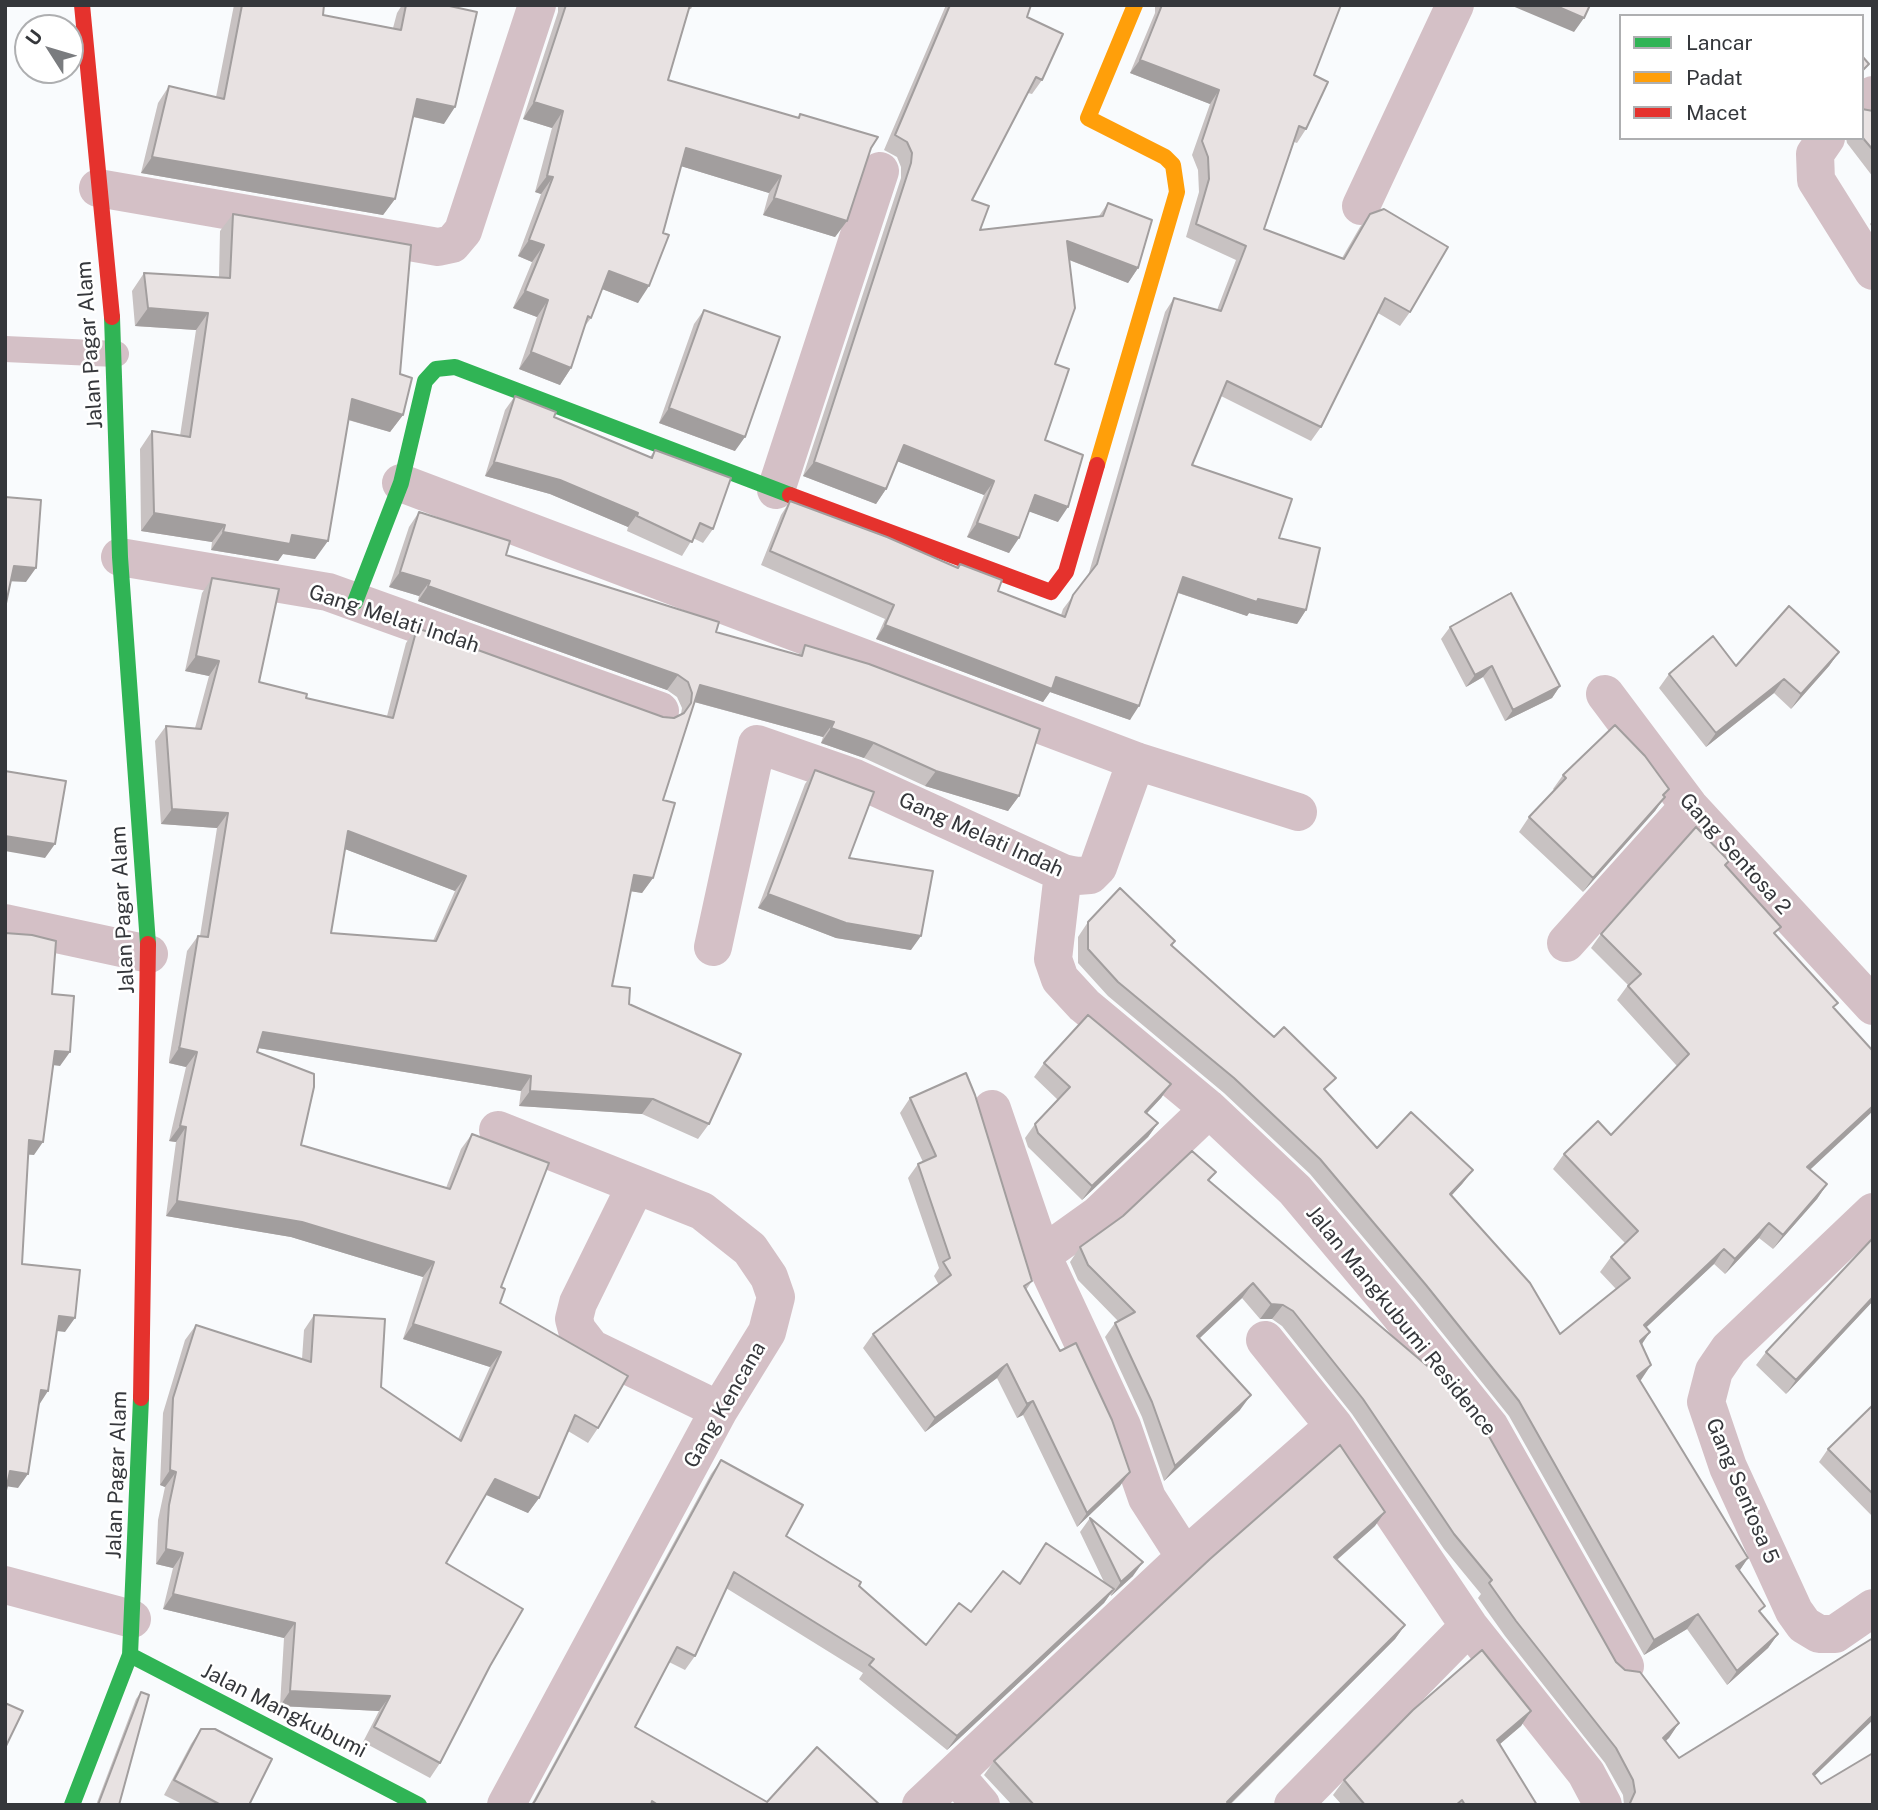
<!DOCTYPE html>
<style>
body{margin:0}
#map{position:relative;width:1878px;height:1810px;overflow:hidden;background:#f9fbfd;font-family:"Public Sans",sans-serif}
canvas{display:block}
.frame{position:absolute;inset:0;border:7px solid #35373b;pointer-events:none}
.legend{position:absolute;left:1619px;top:14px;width:245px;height:126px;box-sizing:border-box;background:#fff;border:2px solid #aeafb1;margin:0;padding:9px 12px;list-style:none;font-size:21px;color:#35373b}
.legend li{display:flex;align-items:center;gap:14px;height:35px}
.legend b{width:35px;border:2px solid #aeafb1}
.north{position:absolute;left:14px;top:14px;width:70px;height:70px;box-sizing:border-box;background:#fff;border:2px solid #aeafb1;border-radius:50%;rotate:307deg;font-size:19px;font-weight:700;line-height:28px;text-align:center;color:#35373b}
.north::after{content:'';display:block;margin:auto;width:24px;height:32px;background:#7a7c7f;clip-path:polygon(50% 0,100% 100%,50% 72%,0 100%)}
</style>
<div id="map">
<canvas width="1878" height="1810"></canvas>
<div class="frame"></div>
<ul class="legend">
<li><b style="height:9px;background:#30b455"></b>Lancar</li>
<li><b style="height:9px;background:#ff9f0a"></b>Padat</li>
<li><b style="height:9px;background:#e5322d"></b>Macet</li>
</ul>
<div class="north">U</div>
</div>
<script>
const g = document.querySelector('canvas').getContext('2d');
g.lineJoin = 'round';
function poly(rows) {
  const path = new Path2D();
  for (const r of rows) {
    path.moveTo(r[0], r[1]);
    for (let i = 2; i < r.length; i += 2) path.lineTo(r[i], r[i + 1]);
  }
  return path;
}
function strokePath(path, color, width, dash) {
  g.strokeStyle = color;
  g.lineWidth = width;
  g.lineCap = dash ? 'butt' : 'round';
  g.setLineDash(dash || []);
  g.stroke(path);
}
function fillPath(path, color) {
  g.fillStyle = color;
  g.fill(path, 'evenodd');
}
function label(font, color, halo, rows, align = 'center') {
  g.font = font + ' "Public Sans",sans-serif';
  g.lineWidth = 5;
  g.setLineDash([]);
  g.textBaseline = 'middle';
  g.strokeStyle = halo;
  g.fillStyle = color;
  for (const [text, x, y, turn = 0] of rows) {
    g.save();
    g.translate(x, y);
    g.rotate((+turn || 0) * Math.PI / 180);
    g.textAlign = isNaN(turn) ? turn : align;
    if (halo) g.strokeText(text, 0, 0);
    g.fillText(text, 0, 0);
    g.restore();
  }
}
strokePath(poly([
 [5,349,116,354]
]), '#d4c0c6', 26);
strokePath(poly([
 [1862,104,1873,95],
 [1826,138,1815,154,1816,180,1873,271],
 [98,188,438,247,452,244,463,231,537,5],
 [1361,206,1455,5],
 [401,483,1136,761,1298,812],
 [776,490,880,171],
 [120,557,328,592,660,711],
 [1605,694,1689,806,1873,1006],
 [1063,873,1053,959,1060,979,1084,1005,1209,1109,1295,1190,1399,1314,1490,1427,1625,1666],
 [5,923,149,954],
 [1566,943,1689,806],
 [713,947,757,744,855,778,1063,873,1077,876,1090,875,1098,867,1136,761],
 [992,1109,1042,1255,1122,1426,1147,1498,1185,1557],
 [498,1130,702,1211,750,1249,769,1277,776,1297,767,1332,719,1410,506,1805],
 [636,1185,578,1303,574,1319,577,1330,591,1348,719,1410],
 [1873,1212,1729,1349,1714,1371,1706,1402,1728,1467,1794,1611,1804,1625,1819,1634,1835,1634,1873,1608],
 [1042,1255,1098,1215,1209,1109],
 [1265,1340,1334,1426,1469,1626,1586,1773,1603,1805],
 [5,1585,132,1619],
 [956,1776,981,1805],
 [921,1805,1185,1557,1334,1426],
 [1293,1805,1469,1626]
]), '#d4c0c6', 38);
strokePath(poly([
 [112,317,120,557,148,944],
 [355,602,401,483,425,381,436,369,455,367,790,495],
 [130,1655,419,1805],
 [72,1805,130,1655,141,1398]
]), '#30b455', 16);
strokePath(poly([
 [1097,465,1177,192,1173,165,1165,157,1088,118,1135,5]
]), '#ff9f0a', 16);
strokePath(poly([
 [82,5,112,317],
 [790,495,1051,592,1066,572,1097,465],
 [141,1398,148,944]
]), '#e5322d', 16);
fillPath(poly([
 [234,5,324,5,323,15,393,28,397,13,402,5,445,5,444,124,413,117,395,199,383,215,141,173,158,103,169,86,216,97],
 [558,5,693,5,691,9,689,9,668,80,798,118,800,114,870,149,847,221,835,237,763,215,769,193,681,166,638,303,602,289,591,318,585,326,571,368,560,385,519,369,537,317,513,308,532,262,518,256,541,194,535,192,552,128,523,119,558,12],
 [946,5,1031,5,1027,17,1042,80,1032,94,1028,93,972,200,980,230,1099,216,1108,203,1138,268,1128,283,1069,260,1045,440,1058,522,1029,511,1009,553,967,537,984,495,897,461,886,489,876,504,803,476,901,178,901,167,897,157,884,150],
 [1155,5,1341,5,1314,75,1306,129,1297,143,1294,142,1264,229,1342,258,1360,227,1370,214,1410,312,1400,326,1378,313,1321,427,1311,441,1221,396,1192,465,1279,538,1306,610,1297,624,1249,613,1247,616,1178,593,1130,720,1050,692,1043,702,876,639,885,619,761,565,781,515,790,501,958,568,960,564,998,591,1061,615,1063,609,1088,576,1165,312,1174,298,1217,310,1236,260,1186,237,1199,192,1198,170,1192,155,1210,104,1130,73,1155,13],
 [1862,109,1873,111,1873,177,1847,143,1846,138,1862,138],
 [233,214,400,374,403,415,390,432,348,420,315,559,283,554,278,561,211,550,212,542,141,531,140,449,152,431,180,436,196,330,135,326,132,291,144,273,219,278,220,231],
 [1873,220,1873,229,1870,224],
 [704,310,735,451,659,423,694,324],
 [515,396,554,417,650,457,655,450,713,529,703,543,693,538,682,556,627,531,628,527,550,494,485,476,505,410],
 [419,512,506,555,716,632,798,655,805,645,1019,796,1008,811,925,786,864,758,821,743,823,737,694,702,663,800,653,878,642,893,631,891,612,986,629,1004,709,1124,698,1139,642,1114,519,1106,521,1091,258,1048,257,1052,301,1145,446,1188,461,1149,472,1134,501,1287,500,1303,598,1428,588,1443,568,1431,539,1498,528,1513,486,1494,446,1563,490,1666,440,1763,430,1778,363,1742,379,1711,280,1706,284,1638,163,1609,173,1568,156,1564,158,1520,165,1487,160,1485,163,1413,185,1340,196,1325,302,1359,304,1330,314,1315,381,1387,458,1439,490,1367,403,1339,423,1277,291,1237,166,1216,176,1142,169,1141,186,1067,169,1063,169,1060,187,951,198,936,200,936,217,828,161,824,155,741,166,726,195,728,209,676,185,671,202,593,212,578,259,682,306,698,387,716,406,643,417,628,663,717,674,718,681,714,682,708,677,697,667,690,418,601,419,596,389,587,409,527],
 [345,849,455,891,433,941,331,933],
 [1450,627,1560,686,1552,698,1505,721,1483,677,1466,687,1441,639],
 [1839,652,1829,666,1791,709,1774,693,1706,747,1659,688,1669,674],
 [815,770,849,858,911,950,836,938,758,908,805,784],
 [1563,775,1669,789,1655,811,1583,892,1519,832,1529,817,1555,791,1553,789],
 [1729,861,1726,866,1775,934,1834,1008,1810,1170,1827,1184,1817,1199,1773,1249,1759,1238,1725,1274,1714,1264,1646,1327,1642,1345,1640,1380,1748,1558,1739,1571,1761,1613,1778,1634,1768,1648,1727,1685,1687,1629,1644,1655,1509,1416,1416,1300,1310,1174,1224,1093,1108,996,1078,963,1078,937,1088,922,1175,941,1172,946,1326,1091,1377,1148,1473,1170,1462,1184,1451,1196,1560,1334,1616,1289,1600,1272,1611,1257,1625,1243,1553,1169,1564,1154,1611,1135,1677,1066,1617,1000,1628,985,1591,948,1601,934],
 [1044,1063,1171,1084,1161,1098,1147,1113,1158,1123,1148,1137,1082,1200,1028,1147,1025,1138,1035,1124,1058,1100,1034,1077],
 [910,1098,1032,1281,1026,1290,1120,1486,1077,1527,1023,1415,1017,1418,997,1378,925,1432,863,1348,873,1334,939,1285,934,1276,939,1268,908,1178,918,1164,923,1162,900,1113],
 [1216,1172,1209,1181,1616,1662,1679,1723,1666,1741,1679,1758,1815,1776,1821,1784,1873,1805,1624,1805,1623,1795,1605,1763,1505,1636,1478,1598,1481,1594,1444,1549,1352,1414,1282,1326,1272,1319,1260,1319,1242,1298,1199,1339,1240,1410,1164,1481,1142,1417,1105,1337,1115,1323,1118,1321,1078,1280,1070,1262,1080,1247],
 [1873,1301,1786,1394,1756,1365,1766,1352],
 [1873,1405,1873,1517,1819,1462,1828,1449],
 [721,1460,786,1536,859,1586,926,1645,971,1612,1019,1583,1046,1543,1104,1582,1080,1532,1090,1518,1133,1576,1111,1596,1110,1594,1104,1603,947,1750,859,1679,863,1673,726,1588,695,1656,685,1670,669,1662,635,1727,767,1802,880,1805,531,1805,711,1474],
 [1375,1526,1337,1560,1405,1625,1395,1639,1230,1805,1012,1805,984,1775,994,1761],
 [141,1692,119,1805,96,1805,136,1699],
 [1531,1711,1521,1726,1500,1744,1537,1805,1342,1805,1333,1795,1344,1780],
 [201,1729,249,1805,184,1805,164,1795,191,1744]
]), '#c8c2c2');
fillPath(poly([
 [1510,5,1554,5,1584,18,1574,32],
 [1140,60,1219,90,1210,104,1130,73],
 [417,99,455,107,444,124,406,115],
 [534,102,563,111,552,128,523,119],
 [686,148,781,176,769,193,674,164],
 [152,157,395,199,383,215,141,173],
 [547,176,553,177,541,194,535,192],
 [774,198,847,221,835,237,763,215],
 [529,240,544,245,532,262,518,256],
 [1067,241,1138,268,1128,283,1057,255],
 [609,271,649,286,638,303,597,287],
 [525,291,548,300,537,317,513,308],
 [148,308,208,313,196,330,135,326],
 [531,352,571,368,560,385,519,369],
 [352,399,403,415,390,432,339,417],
 [669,408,745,437,735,451,659,423],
 [904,445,994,481,984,495,894,460],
 [494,462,560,480,638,513,628,527,550,494,485,476],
 [814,462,886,489,876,504,803,476],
 [1035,495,1068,507,1058,522,1025,510],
 [154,513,225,525,212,542,141,531],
 [977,523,1019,538,1009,553,967,537],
 [223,532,292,535,328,541,315,559,283,554,278,561,211,550],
 [14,566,36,568,26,582,5,581],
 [400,572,430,581,419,596,389,587],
 [1183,577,1258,599,1306,610,1297,624,1249,613,1247,616,1173,591],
 [428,586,678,675,667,690,418,601],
 [885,625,1056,677,1139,706,1130,720,1050,692,1043,702,876,639],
 [1839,652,1829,666,1791,709,1801,694],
 [196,656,219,661,209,676,185,671],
 [1492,666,1483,677,1466,687,1475,675],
 [1784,679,1774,693,1706,747,1716,733],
 [700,685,834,722,823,737,691,701],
 [1560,686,1552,698,1505,721,1513,710],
 [831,728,874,743,864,758,821,743],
 [936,771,1019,796,1008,811,925,786],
 [1665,797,1655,811,1583,892,1593,878],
 [172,809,228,813,217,828,161,824],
 [348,831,466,876,455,891,337,846],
 [5,836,55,844,45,858,5,851],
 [634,875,653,878,642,893,623,890],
 [768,894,921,936,911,950,836,938,758,908],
 [263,1032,531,1076,521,1091,252,1047],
 [179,1048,197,1052,186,1067,169,1063],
 [55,1051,70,1052,60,1066,45,1064],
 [1171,1084,1161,1098,1135,1126,1145,1112],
 [530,1091,653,1099,642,1114,519,1106],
 [1873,1106,1873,1111,1797,1182,1807,1167],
 [1158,1123,1148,1137,1082,1200,1092,1186],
 [180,1126,186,1127,176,1142,169,1141],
 [29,1140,43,1142,34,1155,19,1154],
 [1473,1170,1462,1184,1439,1209,1450,1194],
 [1827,1184,1817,1199,1773,1249,1783,1235],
 [177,1201,302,1222,434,1262,423,1277,291,1237,166,1216],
 [1769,1223,1759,1238,1725,1274,1735,1259],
 [1724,1249,1714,1264,1634,1339,1644,1325],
 [1253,1283,1242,1298,1186,1351,1197,1336],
 [1873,1297,1873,1301,1786,1394,1796,1380],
 [1271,1304,1283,1305,1272,1319,1260,1319],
 [59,1316,75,1318,65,1332,49,1330],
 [413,1324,501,1352,490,1367,403,1339],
 [1650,1332,1640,1347,1640,1341],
 [1007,1364,997,1378,925,1432,935,1418],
 [1651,1365,1641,1380,1627,1390,1637,1376],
 [41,1390,48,1391,39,1405],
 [1251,1395,1240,1410,1164,1481,1175,1466],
 [1033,1401,1023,1415,1017,1418,1027,1404],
 [170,1470,176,1472,165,1487,160,1485],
 [10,1471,28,1474,18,1488,5,1486],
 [1130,1472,1120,1486,1077,1527,1087,1513],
 [495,1479,539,1498,528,1513,484,1494],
 [1385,1512,1375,1526,1324,1571,1334,1557],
 [166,1549,183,1553,173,1568,156,1564],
 [1748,1558,1738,1573,1736,1566],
 [1143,1562,1133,1576,1111,1596,1121,1582],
 [1114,1589,1104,1603,947,1750,957,1736],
 [173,1594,295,1623,284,1638,163,1609],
 [1698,1614,1687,1629,1644,1655,1654,1640],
 [1405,1625,1395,1639,1229,1805,1227,1802],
 [1778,1634,1768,1648,1727,1685,1737,1671],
 [290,1691,390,1696,379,1711,280,1706],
 [1531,1711,1521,1726,1487,1755,1497,1740],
 [1873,1715,1873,1720,1802,1788,1813,1774],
 [1679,1723,1669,1738,1653,1753,1663,1738]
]), '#a29e9e');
const building = poly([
 [242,5,324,5,323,15,401,30,406,5,445,5,477,12,455,107,417,99,395,199,152,157,169,86,224,99,242,5],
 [566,5,690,5,668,80,799,118,800,114,878,137,871,148,847,221,774,198,781,176,686,148,663,233,669,235,649,286,609,271,591,318,588,316,571,368,531,352,548,300,525,291,544,245,529,240,553,177,547,176,563,111,534,102,566,5],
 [950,5,1031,5,1027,17,1063,34,1042,80,1036,77,972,200,989,206,980,230,1103,216,1108,203,1152,220,1138,268,1067,241,1075,308,1055,364,1069,369,1045,440,1083,455,1068,507,1035,495,1019,538,977,523,994,481,904,445,886,489,814,462,911,163,912,153,907,142,895,135,950,5],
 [1162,5,1341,5,1314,75,1328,82,1306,129,1299,126,1264,229,1344,259,1370,214,1384,209,1448,247,1410,312,1385,298,1321,427,1227,381,1192,465,1292,499,1279,538,1320,548,1306,610,1258,599,1257,602,1183,577,1139,706,1056,677,1052,689,885,625,894,605,770,551,790,501,887,537,958,568,960,564,1002,580,998,591,1065,617,1073,595,1097,564,1174,298,1221,311,1246,246,1196,224,1209,179,1208,157,1202,141,1219,90,1140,60,1162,5],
 [1554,5,1590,5,1584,18,1554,5],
 [1862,56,1869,64,1862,71,1862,56],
 [1862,109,1873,111,1873,150,1862,137,1862,109],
 [233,214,411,245,400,374,412,378,403,415,352,399,328,541,292,535,290,544,223,532,225,525,154,513,152,431,190,437,208,313,148,308,144,273,230,278,233,214],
 [704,310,780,337,745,437,669,408,704,310],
 [515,396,556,412,554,417,652,458,655,450,731,478,713,529,700,523,692,542,637,516,638,513,560,480,494,462,515,396],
 [5,497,41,500,36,568,14,566,5,608,5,497],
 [419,512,510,541,506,555,719,622,716,632,802,656,805,645,869,664,1040,729,1019,796,936,771,874,743,831,728,834,722,700,685,663,800,675,803,653,878,634,875,612,986,630,988,629,1004,741,1054,709,1124,653,1099,530,1091,531,1076,263,1032,257,1052,314,1074,314,1087,301,1145,450,1189,472,1134,549,1163,501,1287,505,1289,500,1303,628,1376,598,1428,575,1415,539,1498,495,1479,446,1563,523,1609,490,1666,440,1763,374,1727,390,1696,290,1691,295,1623,173,1594,183,1553,166,1549,169,1505,176,1472,170,1470,173,1398,196,1325,311,1362,314,1315,385,1319,381,1387,461,1441,501,1352,413,1324,434,1262,302,1222,177,1201,186,1127,180,1126,197,1052,179,1048,180,1045,198,936,208,937,228,813,172,809,166,726,201,729,219,661,196,656,212,578,279,589,259,682,307,694,306,698,393,718,417,628,663,717,674,718,684,713,691,703,692,693,688,682,678,675,428,586,430,581,400,572,419,512],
 [348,831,466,876,436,941,331,933,348,831],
 [1511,593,1560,686,1513,710,1492,666,1475,675,1450,627,1511,593],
 [1789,606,1839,652,1801,694,1784,679,1716,733,1669,674,1713,636,1736,666,1789,606],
 [1615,725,1645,756,1669,789,1663,795,1665,797,1593,878,1529,817,1566,778,1563,775,1615,725],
 [815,770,874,792,849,858,933,871,921,936,846,923,768,894,815,770],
 [5,771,66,781,55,844,5,836,5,771],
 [1696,827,1729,861,1725,865,1781,927,1774,933,1838,1003,1833,1007,1873,1051,1873,1106,1807,1167,1827,1184,1783,1235,1769,1223,1735,1259,1724,1249,1644,1325,1650,1332,1640,1341,1651,1365,1637,1376,1748,1558,1736,1566,1765,1606,1759,1611,1778,1634,1737,1671,1698,1614,1654,1640,1519,1401,1426,1285,1320,1159,1234,1078,1118,982,1088,949,1088,922,1120,888,1175,941,1171,945,1274,1037,1284,1027,1336,1078,1324,1089,1377,1148,1411,1112,1473,1170,1450,1194,1530,1283,1560,1334,1630,1278,1611,1257,1638,1231,1564,1154,1598,1121,1611,1135,1689,1054,1628,986,1641,974,1601,934,1696,827],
 [5,933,32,935,56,941,52,994,74,996,70,1052,55,1051,43,1142,29,1140,22,1264,80,1270,75,1318,59,1316,48,1391,41,1390,28,1474,10,1471,5,1495,5,933],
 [1088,1015,1171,1084,1145,1112,1158,1123,1092,1186,1038,1133,1035,1124,1070,1087,1044,1063,1088,1015],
 [966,1073,975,1095,1032,1281,1024,1286,1060,1351,1076,1343,1112,1420,1130,1472,1087,1513,1033,1401,1027,1404,1007,1364,935,1418,873,1334,951,1275,943,1262,950,1258,918,1164,936,1156,910,1098,966,1073],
 [1192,1151,1216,1172,1208,1180,1451,1386,1482,1424,1616,1662,1625,1670,1640,1672,1679,1723,1663,1738,1679,1758,1873,1638,1873,1715,1813,1774,1821,1784,1873,1753,1873,1805,1631,1805,1630,1803,1635,1792,1633,1780,1616,1748,1516,1621,1489,1583,1492,1580,1454,1534,1363,1399,1293,1311,1283,1305,1271,1304,1253,1283,1197,1336,1251,1395,1175,1466,1152,1402,1115,1323,1135,1312,1088,1265,1080,1247,1123,1216,1192,1151],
 [1873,1238,1873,1297,1796,1380,1766,1352,1873,1238],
 [1873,1405,1873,1494,1828,1449,1873,1405],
 [1340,1445,1385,1512,1334,1557,1405,1625,1227,1802,1230,1805,1034,1805,994,1761,1210,1559,1340,1445],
 [721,1460,803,1505,786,1536,861,1582,859,1586,926,1645,959,1603,971,1612,1003,1571,1020,1584,1046,1543,1114,1589,957,1736,869,1665,874,1659,734,1572,695,1656,677,1647,635,1727,767,1802,817,1747,880,1805,658,1805,652,1801,651,1805,532,1805,535,1801,721,1460],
 [1090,1518,1143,1562,1121,1582,1090,1518],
 [1482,1650,1531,1711,1497,1740,1537,1805,1465,1805,1462,1800,1456,1805,1365,1805,1344,1780,1413,1710,1482,1650],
 [141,1692,149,1695,119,1805,98,1805,141,1692],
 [5,1703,23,1711,5,1748,5,1703],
 [201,1729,215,1729,272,1759,249,1805,221,1805,174,1780,201,1729]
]);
fillPath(building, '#e8e2e2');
strokePath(building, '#a29e9e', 2);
label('21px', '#35373b', '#fff', [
 ["Jalan Pagar Alam",90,345,-94],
 ["Gang Melati Indah",394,619,18],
 ["Gang Melati Indah",981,835,24],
 ["Gang Sentosa 2",1735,854,48],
 ["Jalan Pagar Alam",123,910,-93],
 ["Jalan Mangkubumi Residence",1401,1321,51],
 ["Gang Kencana",725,1405,-60],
 ["Jalan Pagar Alam",117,1475,-88],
 ["Gang Sentosa 5",1742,1491,67],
 ["Jalan Mangkubumi",284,1711,27]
]);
</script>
